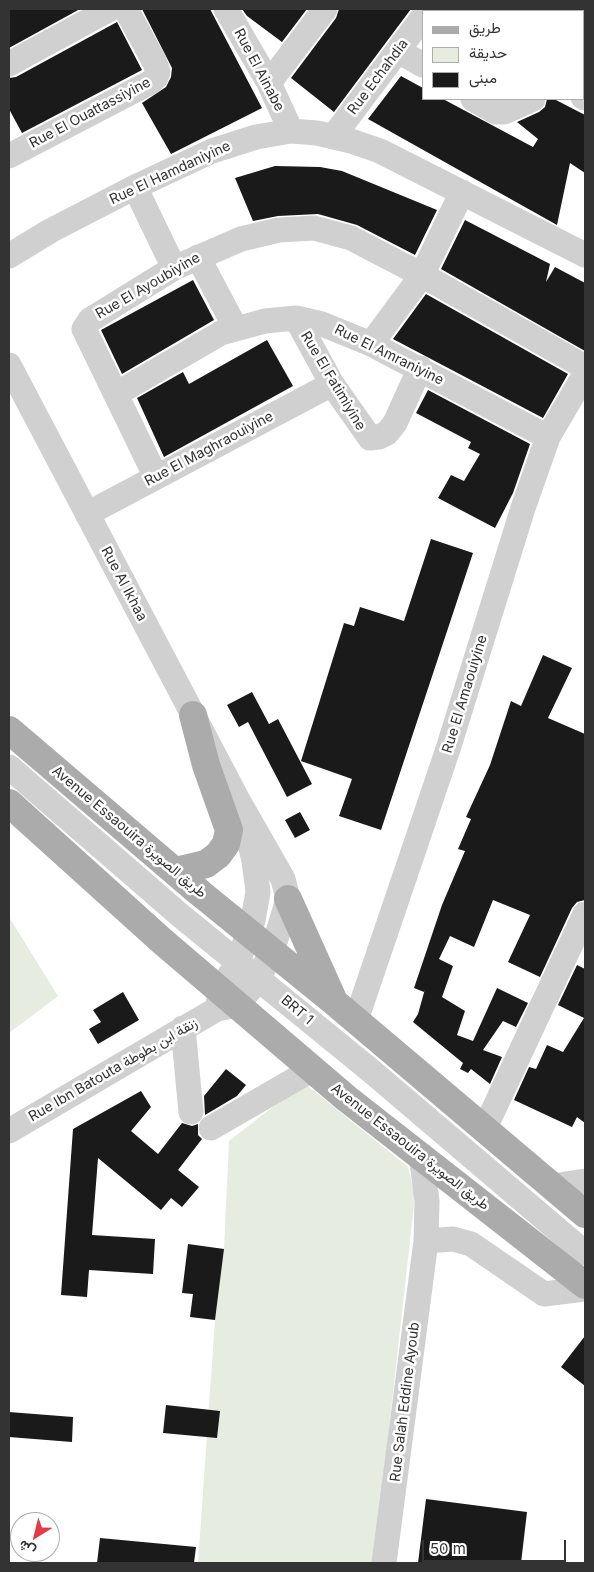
<!DOCTYPE html>
<meta charset="utf-8">
<style>
body{margin:0}
#map{position:relative;width:594px;height:1572px;overflow:hidden;background:#fff;font-family:Inter,Vazirmatn,sans-serif}
canvas{display:block}
.frame{position:absolute;inset:0;border:10px solid #333;pointer-events:none}
.legend{position:absolute;left:422px;top:10px;width:162px;height:90px;box-sizing:border-box;background:#fff;border:1px solid #adadad;margin:0;padding:6px 9px;list-style:none;font-size:15px;color:#333}
.legend li{display:flex;align-items:center;gap:10px;height:25px}
.legend b{width:25px;border:1px solid #adadad}
.north{position:absolute;left:10px;top:1512px;width:50px;height:50px;box-sizing:border-box;background:#fff;border:1px solid #adadad;border-radius:50%;rotate:216deg;font-size:14px;font-weight:700;line-height:20px;text-align:center;color:#333}
.north::after{content:'';display:block;margin:auto;width:18px;height:22px;background:#e63946;clip-path:polygon(50% 0,100% 100%,50% 72%,0 100%)}
.scale{position:absolute;left:422px;top:1540px;width:144px;height:22px;box-sizing:border-box;border:2px solid #333;border-top:0;padding-left:6px;font-size:15px;line-height:18px;white-space:nowrap;color:#333;-webkit-text-stroke:4px #fff;paint-order:stroke}
</style>
<div id="map">
<canvas width="594" height="1572"></canvas>
<div class="frame"></div>
<ul class="legend">
<li><b style="height:6px;background:#ababab"></b>طريق</li>
<li><b style="height:14px;background:#e6ecdf"></b>حديقة</li>
<li><b style="height:14px;background:#1a1a1a"></b>مبنى</li>
</ul>
<div class="north">ش</div>
<div class="scale">50 m</div>
</div>
<script>
const g = document.querySelector('canvas').getContext('2d');
g.lineJoin = 'round';
function fillPath(path, color) {
  g.fillStyle = color;
  g.fill(path, 'evenodd');
}
function poly(rows) {
  const path = new Path2D();
  for (const r of rows) {
    path.moveTo(r[0], r[1]);
    for (let i = 2; i < r.length; i += 2) path.lineTo(r[i], r[i + 1]);
  }
  return path;
}
function strokePath(path, color, width, dash) {
  g.strokeStyle = color;
  g.lineWidth = width;
  g.lineCap = dash ? 'butt' : 'round';
  g.setLineDash(dash || []);
  g.stroke(path);
}
function label(font, color, halo, rows, align = 'center') {
  g.font = font + ' Inter,Vazirmatn,sans-serif';
  g.lineWidth = 5;
  g.setLineDash([]);
  g.textBaseline = 'middle';
  g.strokeStyle = halo;
  g.fillStyle = color;
  for (const [text, x, y, turn = 0] of rows) {
    g.save();
    g.translate(x, y);
    g.rotate((+turn || 0) * Math.PI / 180);
    g.textAlign = isNaN(turn) ? turn : align;
    if (halo) g.strokeText(text, 0, 0);
    g.fillText(text, 0, 0);
    g.restore();
  }
}
fillPath(poly([
 [9,917,58,996,9,1033],
 [304,1083,408,1167,415,1196,374,1563,198,1563,215,1320,224,1249,229,1141]
]), '#e6ecdf');
fillPath(poly([
 [9,9,80,9,9,48],
 [142,9,210,9,262,108,171,154,142,103,166,87,171,77,172,68],
 [242,9,307,9,282,42,247,16],
 [339,9,411,9,334,112,291,78,336,18],
 [117,22,142,70,22,133,9,109,9,78,16,77],
 [401,76,423,88,423,99,443,99,533,147,538,139,517,122,539,112,545,107,547,99,554,99,585,115,585,173,570,163,557,225,368,119],
 [275,166,320,167,342,171,437,210,415,255,357,225,318,214,278,216,253,221,235,178],
 [465,220,550,264,546,282,555,267,585,283,585,351,441,269],
 [193,280,214,320,122,374,101,330],
 [426,294,568,374,543,418,393,339],
 [267,340,293,386,164,457,137,398,183,372,189,384],
 [428,390,530,444,513,493,495,528,438,498,451,475,464,481,480,454,468,448,471,442,416,413],
 [431,539,473,553,381,830,339,816,352,779,301,761,344,623,354,626,360,607,404,621],
 [543,655,572,668,548,718,585,734,585,900,577,902,572,908,540,977,508,962,530,915,493,900,474,947,450,936,439,959,453,966,442,997,465,1011,457,1035,473,1041,497,988,528,1003,516,1027,503,1021,483,1050,502,1057,490,1084,471,1069,468,1073,460,1069,463,1063,413,1022,418,1014,425,989,424,992,414,988,442,905,465,851,458,849,471,819,466,817,490,765,511,701,521,706],
 [252,692,269,724,278,719,312,784,287,797,248,722,239,727,227,705],
 [300,812,310,830,295,838,285,820],
 [577,965,585,969,585,1123,577,1117,572,1127,514,1100,529,1067,536,1069,547,1045,563,1052,584,1018,558,1005],
 [123,992,139,1020,98,1044,89,1029,101,1022,93,1010],
 [226,1069,246,1085,237,1096,205,1115,204,1096],
 [141,1091,151,1107,131,1131,158,1154,182,1123,192,1126,198,1124,198,1135,202,1139,178,1170,199,1187,182,1207,171,1198,161,1210,98,1158,92,1235,155,1239,153,1274,89,1270,87,1297,61,1295,73,1129],
 [188,1244,224,1249,215,1320,190,1317,193,1294,182,1293],
 [585,1336,585,1386,561,1367],
 [166,1405,220,1411,217,1438,163,1433],
 [9,1412,73,1417,72,1442,9,1437],
 [426,1499,527,1512,521,1563,418,1563],
 [100,1538,196,1547,194,1563,97,1563]
]), '#1a1a1a');
strokePath(poly([
 [226,9,269,83,291,131],
 [398,51,423,65],
 [9,64,110,9],
 [269,83,325,9],
 [583,97,585,98],
 [473,99,496,112,504,112,533,99],
 [333,137,423,17],
 [9,156,151,82,156,77,158,72,155,63,126,9],
 [135,187,174,268],
 [9,256,50,231,135,187,212,151,256,137,291,131,317,133,351,141,380,151,585,255],
 [198,257,236,329],
 [296,318,332,384,370,438,379,437,387,433,395,423,420,368],
 [371,344,422,275,462,192],
 [9,365,239,802,283,879,288,899,276,939,259,979,237,1005,217,1009,9,1131],
 [116,394,221,333,265,321,296,318,322,324,371,344,548,437],
 [156,477,84,329,90,320,174,268,241,239,279,230,314,228,351,238,422,275,585,367],
 [87,514,332,384],
 [9,767,181,916,370,1070,585,1253],
 [217,1009,221,989,238,962,253,920,258,892,254,861,247,831],
 [356,1020,448,749,523,508,548,437,585,374],
 [183,1028,191,1112],
 [211,1128,313,1069],
 [484,1130,585,914],
 [553,1186,585,1181],
 [426,1241,453,1239,471,1244,544,1294,585,1289],
 [384,1563,426,1241,427,1201,421,1155]
]), '#d0d0d0', 25);
strokePath(poly([
 [9,730,200,893,333,1001,585,1214],
 [9,803,162,941,346,1098,585,1285],
 [176,871,206,864,218,855,226,844,229,830,206,765,193,715],
 [288,899,332,997]
]), '#ababab', 28);
label('14px', '#333', '#fff', [
 ["Rue El Ainabe",259,70,62],
 ["Rue Echahdia",378,77,-53],
 ["Rue El Ouattassiyine",90,113,-28],
 ["Rue El Hamdaniyine",170,173,-25],
 ["Rue El Ayoubiyine",148,286,-30],
 ["Rue El Amraniyine",389,355,26],
 ["Rue El Fatimiyine",333,381,59],
 ["Rue El Maghraouiyine",209,449,-28],
 ["Rue Al Ikhaa",124,584,62],
 ["Rue El Amaouiyine",465,694,-73],
 ["Avenue Essaouira طريق الصويرة",129,832,40],
 ["BRT 1",297,1010,40],
 ["Rue Ibn Batouta زنقة ابن بطوطة",113,1070,-30],
 ["Avenue Essaouira طريق الصويرة",410,1147,38],
 ["Rue Salah Eddine Ayoub",405,1402,-83]
]);
</script>
